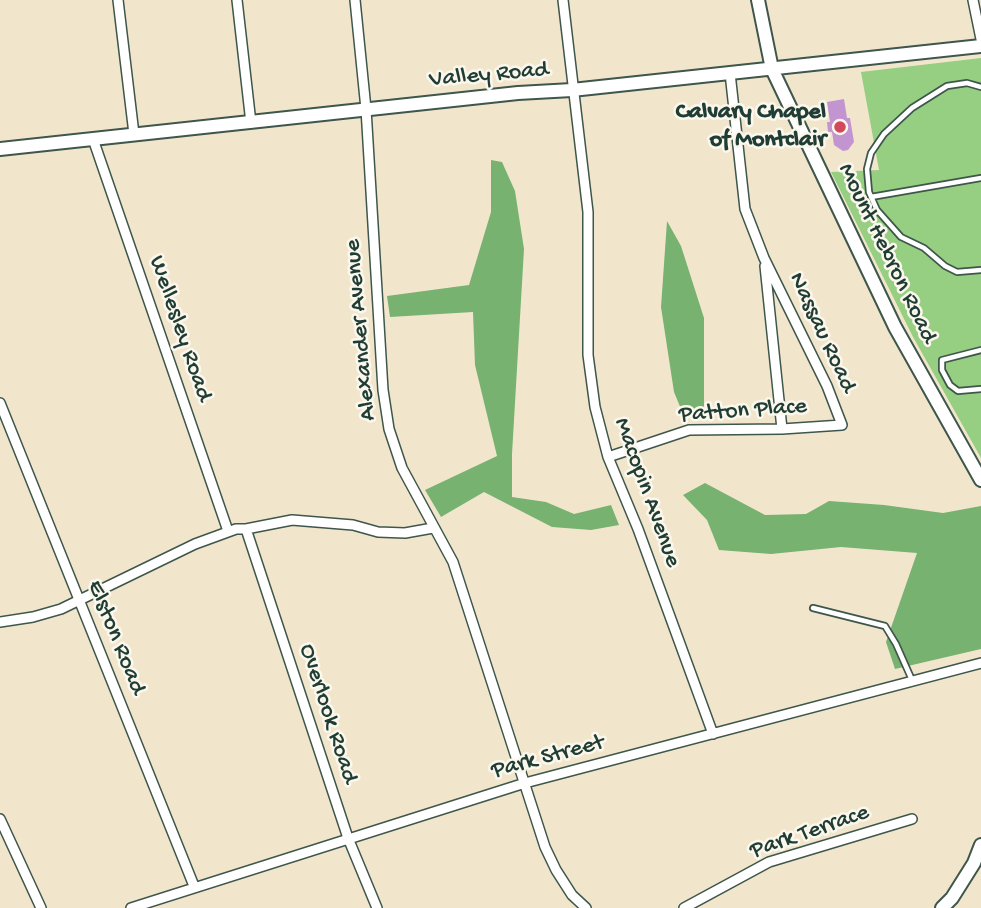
<!DOCTYPE html>
<style>
body{margin:0}
canvas{display:block;background:#f1e6cc}
</style>
<canvas width="981" height="908"></canvas>
<script>
const g = document.querySelector('canvas').getContext('2d');
g.lineJoin = 'round';
function fillPath(path, color) {
  g.fillStyle = color;
  g.fill(path, 'evenodd');
}
function poly(rows) {
  const path = new Path2D();
  for (const r of rows) {
    path.moveTo(r[0], r[1]);
    for (let i = 2; i < r.length; i += 2) path.lineTo(r[i], r[i + 1]);
  }
  return path;
}
function strokePath(path, color, width, dash) {
  g.strokeStyle = color;
  g.lineWidth = width;
  g.lineCap = dash ? 'butt' : 'round';
  g.setLineDash(dash || []);
  g.stroke(path);
}
function label(font, color, halo, rows, align = 'center') {
  g.font = font + ' "Gochi Hand",sans-serif';
  g.lineWidth = 5;
  g.setLineDash([]);
  g.textBaseline = 'middle';
  g.strokeStyle = halo;
  g.fillStyle = color;
  for (const [text, x, y, turn = 0] of rows) {
    g.save();
    g.translate(x, y);
    g.rotate((+turn || 0) * Math.PI / 180);
    g.textAlign = isNaN(turn) ? turn : align;
    if (halo) g.strokeText(text, 0, 0);
    g.fillText(text, 0, 0);
    g.restore();
  }
}
fillPath(poly([
 [981,58,981,458,913,337,831,172,879,170,861,72]
]), '#96cf82');
fillPath(poly([
 [491,160,502,162,515,191,524,249,512,454,512,497,546,502,574,514,611,505,619,525,591,530,552,527,484,492,441,517,425,490,497,456,475,365,473,312,390,317,387,296,469,285,491,212],
 [667,221,681,246,704,318,704,409,681,409,674,392,661,307],
 [705,483,765,515,806,514,829,501,884,505,943,513,981,506,981,649,895,669,886,642,917,553,841,547,771,554,719,550,707,520,683,495]
]), '#78b270');
fillPath(poly([
 [844,99,847,118,850,118,854,142,848,150,843,151,834,145,832,132,828,132,827,122,830,122,827,102]
]), '#c395d0');
const lane = poly([
 [981,87,967,83,947,86,912,108,884,134,871,153,867,169,869,192,877,210,901,237,924,248,945,266,957,272,981,270],
 [871,197,981,178],
 [981,350,942,360,942,370,950,385,958,391,981,389],
 [813,608,885,626,896,644,912,680]
]);
const street = poly([
 [118,0,134,134],
 [237,0,251,123],
 [355,0,366,109,383,390,389,429,402,468,453,562,545,847,556,870,572,895,586,908],
 [563,0,588,212,588,355,595,407,608,457,638,529,713,734],
 [973,0,981,39],
 [93,139,228,531],
 [765,266,782,429],
 [0,403,194,886],
 [608,457,689,430,782,429,842,425,827,386,764,258,745,209,730,73],
 [246,529,348,838,377,908],
 [0,622,33,617,61,609,195,544,236,529,246,529,292,520,353,525,378,532,405,533,433,528],
 [0,819,41,908],
 [131,908,525,783,981,663],
 [684,908,769,862,912,819]
]);
const secondary = poly([
 [758,0,772,69,895,327,981,480],
 [0,149,518,93,572,90,981,46],
 [942,908,952,898,974,863,981,845]
]);
strokePath(lane, '#3e564b', 8);
strokePath(street, '#3e564b', 12);
strokePath(secondary, '#3e564b', 16);
strokePath(lane, '#fff', 4.5);
strokePath(street, '#fff', 9);
strokePath(secondary, '#fff', 12);
for (const [x, y, r, color] of [
 [840,127,7,"#d1495b"]
]) {
  const dot = new Path2D();
  dot.arc(x, y, r, 0, 2 * Math.PI);
  g.fillStyle = color;
  g.fill(dot);
  strokePath(dot, '#fbf7ec', 2.5);
}
label('24px', '#1f3d34', '#fbf7ec', [
 ["Valley Road",489,76,-5],
 ["Mount Hebron Road",886,254,64],
 ["Wellesley Road",179,329,71],
 ["Alexander Avenue",362,330,-95],
 ["Nassau Road",821,333,65],
 ["Patton Place",743,412,-4],
 ["Macopin Avenue",646,493,70],
 ["Elston Road",115,638,68],
 ["Overlook Road",327,714,72],
 ["Park Street",548,758,-15],
 ["Park Terrace",810,833,-19]
]);
label('bold 24px', '#1f3d34', '#fbf7ec', [
 ["Calvary Chapel",826,113],
 ["of Montclair",826,141]
], 'right');
</script>
